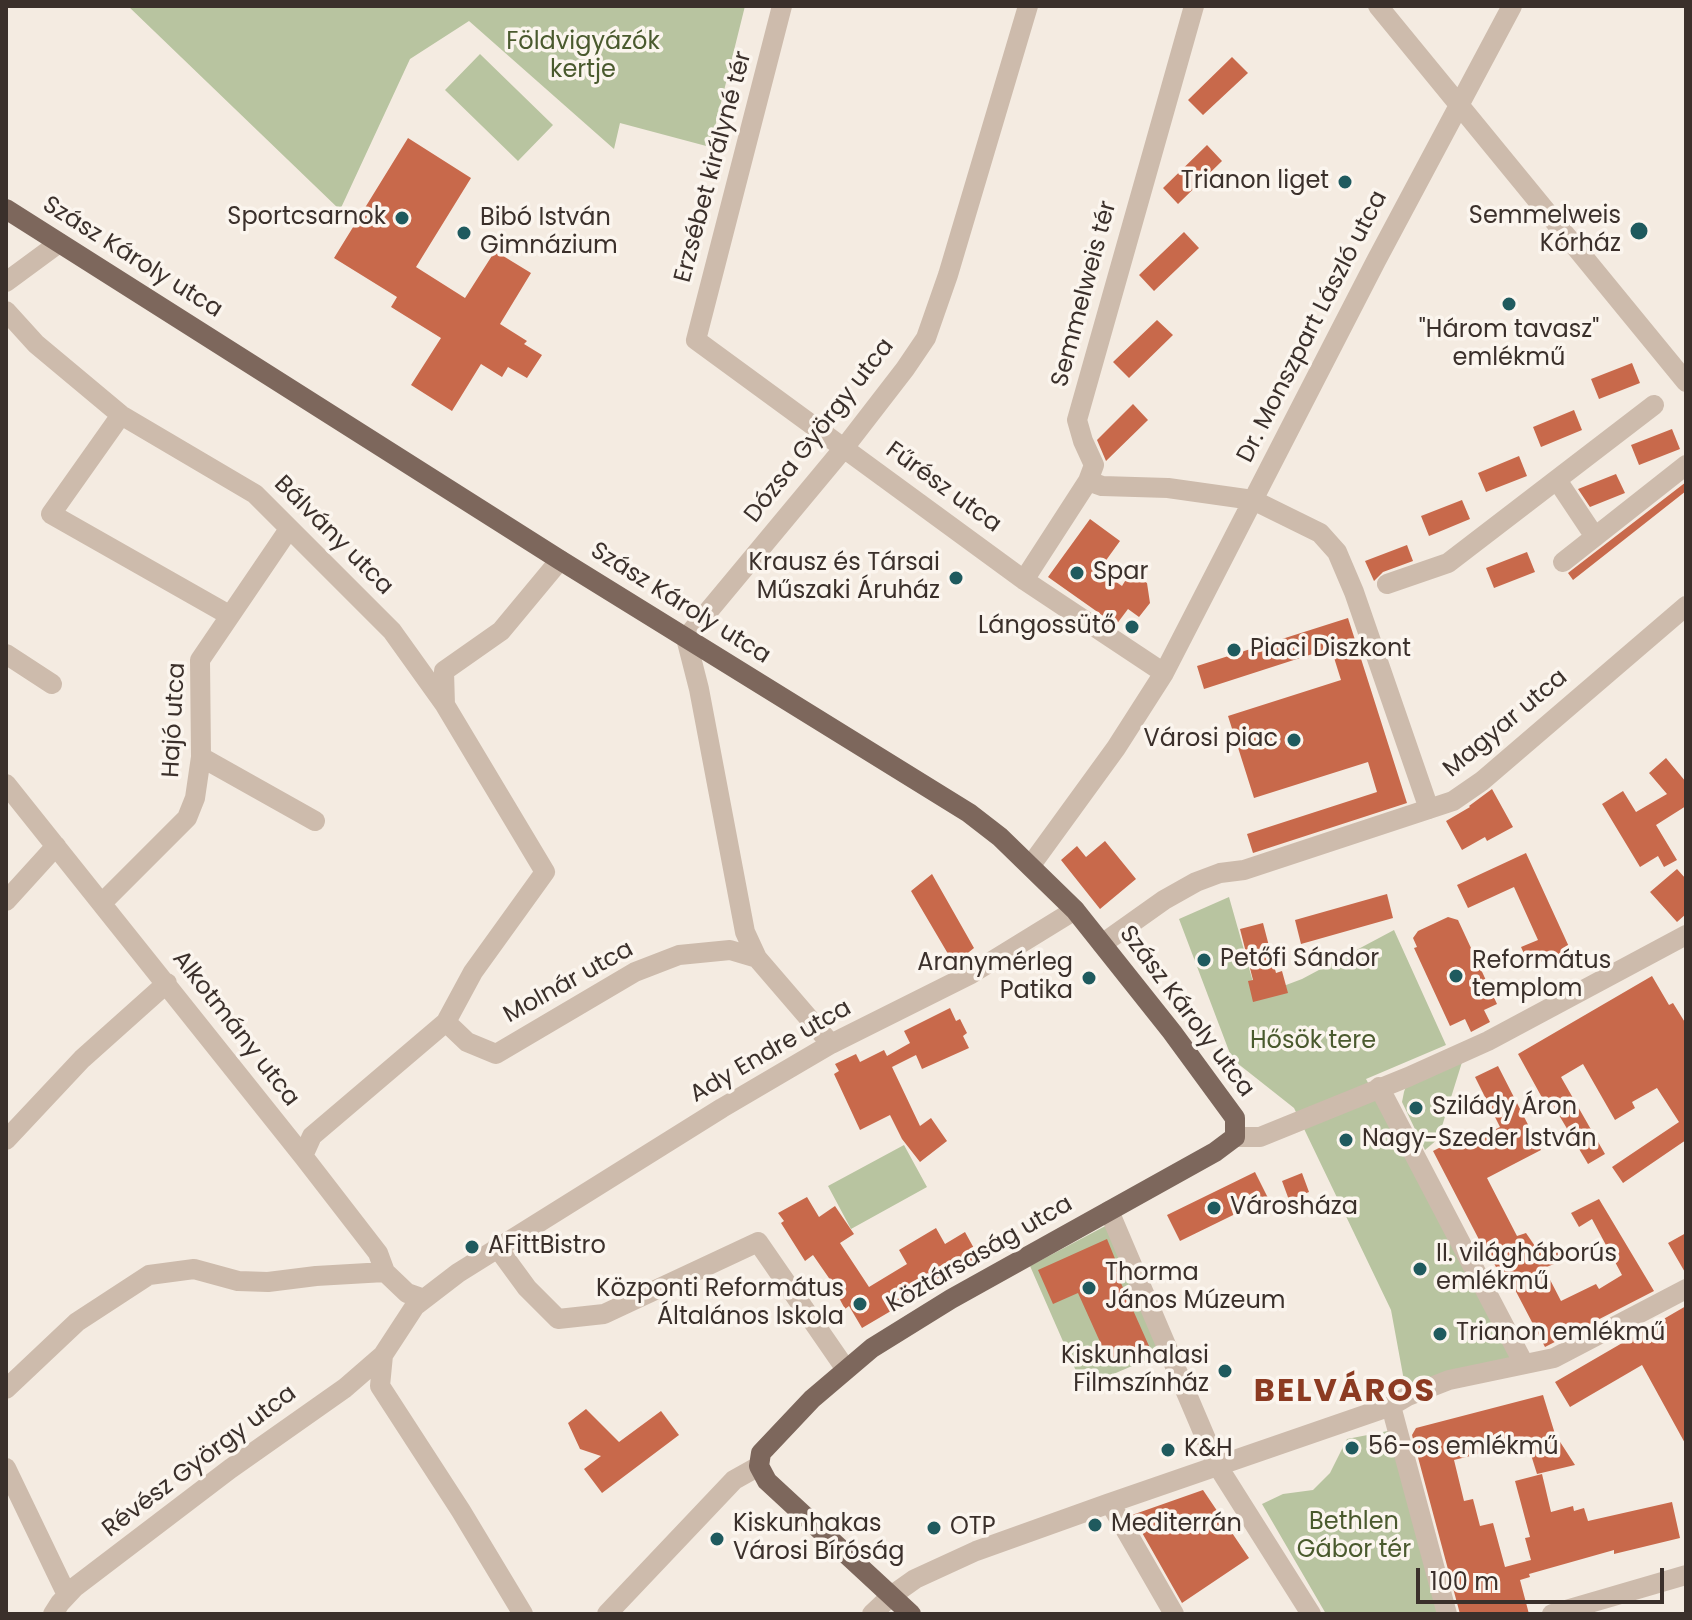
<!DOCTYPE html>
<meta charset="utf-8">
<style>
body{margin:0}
#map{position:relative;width:1692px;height:1620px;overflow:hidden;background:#f4ebe1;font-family:Poppins,sans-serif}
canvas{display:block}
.frame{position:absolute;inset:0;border:8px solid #3b302b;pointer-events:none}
.scale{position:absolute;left:1416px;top:1568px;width:248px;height:36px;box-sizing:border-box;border:4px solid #3b302b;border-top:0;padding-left:10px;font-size:24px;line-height:28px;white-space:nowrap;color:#3b302b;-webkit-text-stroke:6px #fbf5ee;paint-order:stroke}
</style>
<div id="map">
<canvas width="1692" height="1620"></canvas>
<div class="frame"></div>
<div class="scale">100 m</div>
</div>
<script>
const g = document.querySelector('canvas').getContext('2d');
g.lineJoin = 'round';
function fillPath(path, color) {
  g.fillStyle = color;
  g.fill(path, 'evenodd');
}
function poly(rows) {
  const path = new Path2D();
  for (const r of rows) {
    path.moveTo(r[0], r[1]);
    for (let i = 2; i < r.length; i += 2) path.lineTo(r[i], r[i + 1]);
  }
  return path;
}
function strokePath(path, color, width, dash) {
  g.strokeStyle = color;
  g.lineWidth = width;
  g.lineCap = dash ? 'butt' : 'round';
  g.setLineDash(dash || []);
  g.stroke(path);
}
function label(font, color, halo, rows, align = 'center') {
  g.font = font + ' Poppins,sans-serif';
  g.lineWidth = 7;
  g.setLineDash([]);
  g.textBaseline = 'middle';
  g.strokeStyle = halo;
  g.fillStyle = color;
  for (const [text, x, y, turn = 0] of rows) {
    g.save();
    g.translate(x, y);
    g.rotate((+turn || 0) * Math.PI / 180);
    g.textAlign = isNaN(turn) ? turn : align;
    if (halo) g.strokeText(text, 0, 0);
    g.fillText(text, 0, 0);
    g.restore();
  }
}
fillPath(poly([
 [128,6,745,6,710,147,620,123,614,149,469,21,410,59,340,210],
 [480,54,553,125,518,161,445,90],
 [1229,897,1257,996,1302,979,1394,930,1446,1045,1366,1079,1515,1359,1405,1386,1391,1310,1294,1108,1232,1059,1179,919],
 [1463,1059,1438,1139,1425,1150,1402,1102,1404,1092,1407,1083],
 [904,1145,927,1187,851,1229,828,1186],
 [1109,1224,1165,1352,1083,1387,1030,1266],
 [1393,1430,1440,1614,1326,1614,1262,1504,1283,1494,1313,1490,1330,1473,1347,1439]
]), '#b8c4a0');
fillPath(poly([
 [1232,57,1248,73,1203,115,1188,100],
 [408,138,471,178,416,267,465,298,495,251,531,273,500,324,527,341,524,344,542,355,527,378,508,367,502,377,481,364,452,411,411,385,441,338,391,307,397,297,334,258],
 [1207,145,1222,161,1178,204,1163,188],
 [1184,232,1199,248,1154,291,1139,275],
 [1157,320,1173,335,1129,378,1113,362],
 [1632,363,1640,383,1599,399,1591,379],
 [1133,404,1148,420,1106,461,1097,440],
 [1574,410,1582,430,1541,447,1533,427],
 [1672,429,1680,449,1639,465,1631,445],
 [1519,456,1527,476,1486,492,1478,473],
 [1616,474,1625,493,1590,507,1578,489],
 [1686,482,1686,491,1573,580,1568,573],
 [1462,500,1470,519,1429,536,1421,516],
 [1090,519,1120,541,1099,570,1122,586,1130,573,1147,583,1150,603,1139,617,1128,609,1116,625,1048,577],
 [1407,545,1413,561,1383,572,1374,581,1365,561],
 [1527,552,1535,572,1494,588,1486,568],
 [1348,618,1407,803,1253,853,1247,834,1377,792,1368,762,1254,798,1228,716,1341,680,1331,648,1204,689,1197,666],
 [1666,758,1686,782,1686,806,1656,825,1677,860,1664,867,1658,856,1640,867,1602,804,1623,791,1636,812,1667,794,1649,773],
 [1492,789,1513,827,1487,841,1485,837,1462,850,1446,821,1470,807,1469,806],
 [1105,841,1136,879,1100,909,1061,860,1077,846,1086,857],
 [1526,853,1570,949,1530,967,1521,947,1538,940,1514,887,1468,908,1457,885],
 [1677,869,1686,879,1686,914,1677,922,1650,892],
 [932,874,974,948,954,964,911,891],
 [1387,894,1393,918,1301,944,1295,920],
 [1448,917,1458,920,1497,1004,1484,1010,1490,1022,1471,1032,1465,1019,1450,1026,1414,948,1417,947,1413,938,1418,931],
 [1263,923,1276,973,1282,971,1288,993,1253,1002,1248,981,1253,980,1240,929],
 [1652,976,1669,1005,1673,1003,1686,1024,1686,1140,1623,1183,1612,1167,1679,1122,1657,1088,1632,1102,1635,1108,1615,1120,1583,1064,1561,1077,1605,1154,1588,1164,1550,1100,1545,1103,1518,1054],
 [950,1008,956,1021,960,1019,967,1033,963,1036,969,1048,922,1069,916,1055,892,1067,920,1126,931,1118,947,1141,920,1162,902,1139,890,1115,860,1130,834,1074,839,1071,835,1064,856,1054,860,1062,884,1050,887,1056,910,1043,904,1031],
 [1498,1066,1541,1150,1487,1178,1517,1236,1526,1233,1537,1249,1555,1243,1564,1260,1544,1268,1561,1301,1596,1284,1599,1289,1622,1275,1592,1219,1579,1227,1571,1213,1599,1199,1654,1291,1545,1347,1511,1282,1505,1284,1488,1252,1486,1253,1433,1151,1466,1134,1470,1142,1500,1127,1475,1077],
 [1255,1172,1268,1198,1180,1241,1167,1215],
 [1302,1173,1309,1192,1289,1200,1282,1181],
 [807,1197,819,1217,835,1206,854,1234,840,1243,869,1287,907,1264,899,1250,936,1228,945,1244,965,1232,981,1261,956,1275,953,1270,894,1303,896,1308,862,1328,849,1306,845,1309,838,1296,840,1294,813,1255,805,1261,781,1223,784,1221,778,1213],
 [1686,1233,1686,1274,1668,1243],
 [1107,1239,1120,1271,1116,1272,1149,1346,1110,1364,1078,1293,1053,1304,1038,1270],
 [1686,1306,1686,1445,1642,1365,1570,1407,1555,1382],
 [1543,1395,1555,1434,1575,1465,1537,1474,1527,1442,1454,1460,1464,1501,1473,1499,1480,1526,1493,1523,1505,1567,1531,1560,1525,1538,1530,1537,1515,1481,1542,1474,1551,1512,1573,1506,1574,1511,1584,1508,1588,1521,1672,1502,1680,1538,1614,1554,1614,1550,1529,1574,1530,1577,1520,1580,1529,1614,1460,1614,1412,1435,1416,1428],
 [586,1409,619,1442,661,1411,679,1435,602,1493,584,1469,601,1456,580,1449,568,1423],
 [1203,1490,1249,1558,1182,1603,1132,1515]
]), '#c8694b');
strokePath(poly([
 [782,6,696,340,1024,580,1164,673],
 [1378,6,1686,382],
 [6,282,59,243],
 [6,311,36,344,121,415,255,494,392,631,445,705,545,872,473,972,446,1022,312,1136,303,1156],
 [121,415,51,514,229,615],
 [1557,480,1595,537],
 [1088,481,1102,486,1168,488,1253,500,1320,533,1337,552,1354,592,1429,809],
 [1563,562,1686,465],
 [1024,580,1088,481,1094,465,1083,441,1077,420,1194,6],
 [1387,584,1448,563,1654,405],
 [6,654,52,684],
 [445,705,444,671,501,631,560,560],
 [201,757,315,821],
 [6,784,303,1156,378,1253,385,1272,407,1293,424,1299],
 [1031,865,1116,748,1164,673,1376,261,1512,6],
 [6,901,56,846],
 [102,903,187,818,195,798,201,757,200,660,289,529],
 [1102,944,1164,900,1196,882,1220,873,1244,870,1453,801,1482,781,1686,606],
 [757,958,745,932,699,689,686,638,844,448,905,369,926,338,948,275,1028,6],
 [446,1022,467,1042,496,1054,635,972,679,955,730,950,757,958,831,1044],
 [1379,1087,1524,1364],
 [1235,1137,1260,1137,1408,1077,1488,1041,1686,935],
 [6,1140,82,1059,167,983],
 [1109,1211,1217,1465,1311,1614],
 [497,1247,527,1288,558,1319,604,1314,758,1242,845,1368],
 [383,1355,380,1386,461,1511,523,1614],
 [6,1389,77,1322,149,1275,194,1269,238,1281,268,1282,316,1276,385,1272],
 [1391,1406,1447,1614],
 [6,1468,67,1595],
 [53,1614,60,1603,75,1587,230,1469,345,1388,383,1355,415,1306,458,1273,722,1108,831,1044,971,974,1075,910],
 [607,1614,734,1480,759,1466],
 [872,1614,891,1596,915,1579,976,1551,1110,1503],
 [1174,1614,1110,1503,1391,1406,1408,1396,1449,1380,1554,1358,1686,1289],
 [1552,1614,1686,1575]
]), '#cdbbac', 20);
strokePath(poly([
 [6,209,560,560,969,813,1000,837,1075,910,1172,1032,1235,1118,1235,1137,1215,1152,951,1299,872,1348,812,1399,761,1453,759,1466,767,1481,911,1614]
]), '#7d675c', 20);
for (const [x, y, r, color] of [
 [1345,182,8,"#1f5a5e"],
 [402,218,8,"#1f5a5e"],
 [1639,231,10,"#1f5a5e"],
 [464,233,8,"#1f5a5e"],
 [1509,304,8,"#1f5a5e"],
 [1077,573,8,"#1f5a5e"],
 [956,578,8,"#1f5a5e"],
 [1132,627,8,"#1f5a5e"],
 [1234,650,8,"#1f5a5e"],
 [1294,740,8,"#1f5a5e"],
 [1204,960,8,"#1f5a5e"],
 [1456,976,8,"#1f5a5e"],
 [1089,978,8,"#1f5a5e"],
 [1416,1108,8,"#1f5a5e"],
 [1346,1140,8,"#1f5a5e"],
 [1214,1208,8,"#1f5a5e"],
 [472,1247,8,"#1f5a5e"],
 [1420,1269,8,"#1f5a5e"],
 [1089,1288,8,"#1f5a5e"],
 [860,1304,8,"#1f5a5e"],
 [1440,1334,8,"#1f5a5e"],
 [1225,1371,8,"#1f5a5e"],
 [1352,1448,8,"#1f5a5e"],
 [1168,1450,8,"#1f5a5e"],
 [1095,1525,8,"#1f5a5e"],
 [934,1528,8,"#1f5a5e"],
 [717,1539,8,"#1f5a5e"]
]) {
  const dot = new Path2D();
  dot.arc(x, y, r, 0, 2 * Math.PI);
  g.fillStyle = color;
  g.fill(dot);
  strokePath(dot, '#fbf5ee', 3);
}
label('24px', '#4a5a2e', '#fbf5ee', [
 ["Földvigyázók",583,43],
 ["kertje",583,71],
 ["Hősök tere",1313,1042],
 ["Bethlen",1354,1523],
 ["Gábor tér",1354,1551]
]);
label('24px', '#3b302b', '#fbf5ee', [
 ["Erzsébet királyné tér",714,167,-75],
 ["Szász Károly utca",132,258,32],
 ["Semmelweis tér",1085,294,-75],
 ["Dr. Monszpart László utca",1313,327,-63],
 ["Dózsa György utca",820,431,-52],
 ["Fűrész utca",943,488,36],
 ["Bálvány utca",333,536,45],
 ["Szász Károly utca",680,604,32],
 ["Hajó utca",175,720,-87],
 ["Magyar utca",1506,724,-40],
 ["Molnár utca",569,983,-29],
 ["Szász Károly utca",1186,1012,53],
 ["Alkotmány utca",235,1029,52],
 ["Ady Endre utca",771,1052,-30],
 ["Köztársaság utca",980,1255,-30],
 ["Révész György utca",200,1462,-37]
]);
label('24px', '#3b302b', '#fbf5ee', [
 ["Trianon liget",1329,182,"right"],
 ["Semmelweis",1621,217,"right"],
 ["Kórház",1621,245,"right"],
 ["Sportcsarnok",386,218,"right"],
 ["Bibó István",480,219],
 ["Gimnázium",480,247],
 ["\"Három tavasz\"",1509,331,"center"],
 ["emlékmű",1509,359,"center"],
 ["Krausz és Társai",940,564,"right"],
 ["Műszaki Áruház",940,592,"right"],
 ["Spar",1093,573],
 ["Lángossütő",1116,627,"right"],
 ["Piaci Diszkont",1250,650],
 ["Városi piac",1278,740,"right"],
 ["Petőfi Sándor",1220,960],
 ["Református",1472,962],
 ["templom",1472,990],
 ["Aranymérleg",1073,964,"right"],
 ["Patika",1073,992,"right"],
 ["Szilády Áron",1432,1108],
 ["Nagy-Szeder István",1362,1140],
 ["Városháza",1230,1208],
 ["AFittBistro",488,1247],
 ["II. világháborús",1436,1255],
 ["emlékmű",1436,1283],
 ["Thorma",1105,1274],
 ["János Múzeum",1105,1302],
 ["Központi Református",844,1290,"right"],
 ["Általános Iskola",844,1318,"right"],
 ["Trianon emlékmű",1456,1334],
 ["Kiskunhalasi",1209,1357,"right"],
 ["Filmszínház",1209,1385,"right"],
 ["56-os emlékmű",1368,1448],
 ["K&H",1184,1450],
 ["Kiskunhakas",733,1525],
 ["Városi Bíróság",733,1553],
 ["Mediterrán",1111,1525],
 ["OTP",950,1528]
], 'left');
g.letterSpacing = '2px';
label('bold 32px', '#8c3b22', '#fbf5ee', [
 ["BELVÁROS",1345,1393]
]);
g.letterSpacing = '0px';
</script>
